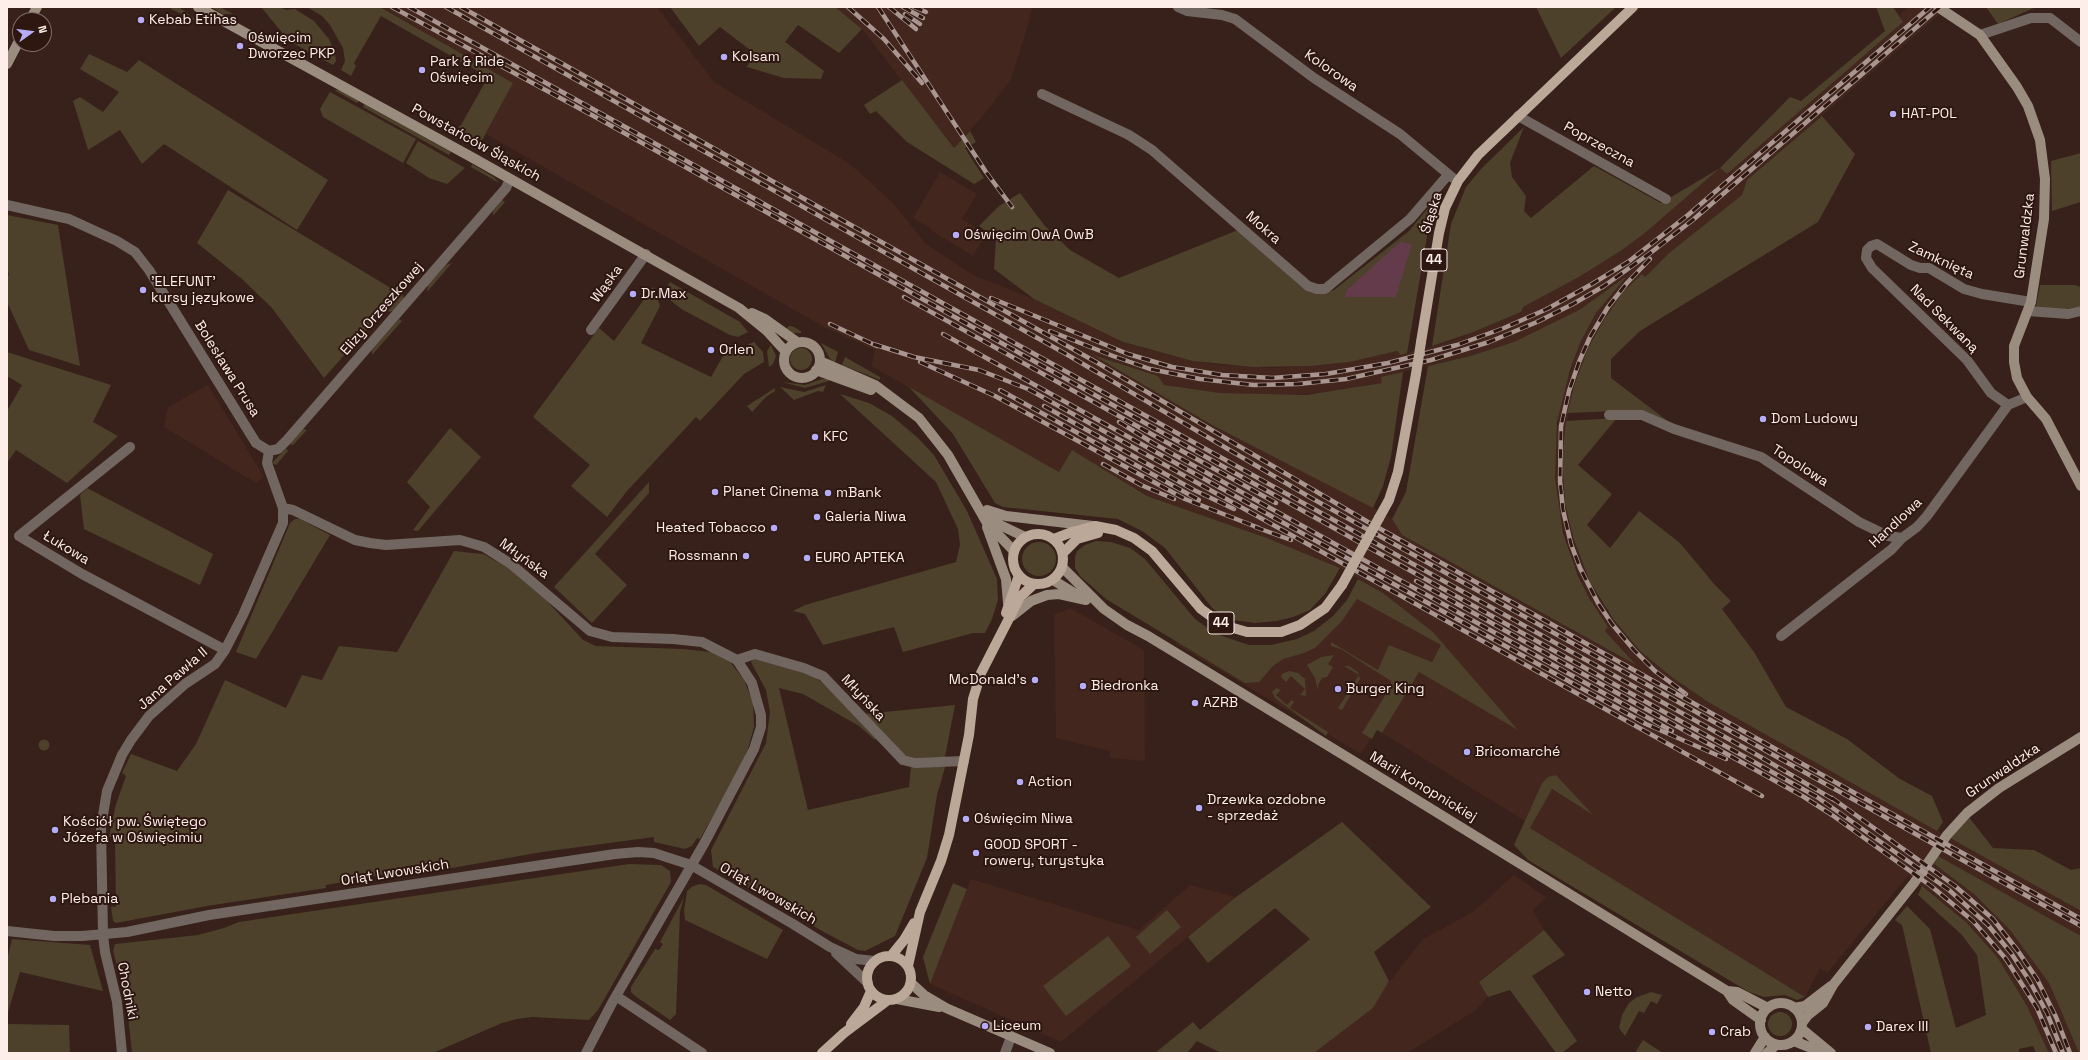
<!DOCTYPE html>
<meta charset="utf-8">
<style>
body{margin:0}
#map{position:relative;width:2088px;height:1060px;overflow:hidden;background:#37211a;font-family:"Space Grotesk",sans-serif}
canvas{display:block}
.frame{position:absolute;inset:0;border:8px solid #feeee9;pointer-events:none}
.north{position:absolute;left:12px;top:12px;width:40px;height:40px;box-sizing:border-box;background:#2d1710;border:1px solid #816d67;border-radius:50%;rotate:76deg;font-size:11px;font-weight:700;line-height:16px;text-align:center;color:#feeee9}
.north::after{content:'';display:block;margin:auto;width:14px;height:18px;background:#b6acf8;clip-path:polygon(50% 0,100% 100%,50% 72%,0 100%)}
</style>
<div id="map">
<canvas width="2088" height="1060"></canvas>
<div class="frame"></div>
<div class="north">N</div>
</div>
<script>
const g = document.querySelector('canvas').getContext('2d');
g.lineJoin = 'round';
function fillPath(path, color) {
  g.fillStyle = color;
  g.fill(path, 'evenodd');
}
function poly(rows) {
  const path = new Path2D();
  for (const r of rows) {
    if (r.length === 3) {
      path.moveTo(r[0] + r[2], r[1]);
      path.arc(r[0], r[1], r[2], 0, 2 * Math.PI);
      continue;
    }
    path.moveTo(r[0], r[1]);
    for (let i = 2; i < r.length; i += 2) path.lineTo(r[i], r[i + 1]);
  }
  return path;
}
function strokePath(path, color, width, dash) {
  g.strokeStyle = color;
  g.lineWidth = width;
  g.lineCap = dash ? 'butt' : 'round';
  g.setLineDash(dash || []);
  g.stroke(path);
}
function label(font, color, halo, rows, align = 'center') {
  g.font = font + ' "Space Grotesk",sans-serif';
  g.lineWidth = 4;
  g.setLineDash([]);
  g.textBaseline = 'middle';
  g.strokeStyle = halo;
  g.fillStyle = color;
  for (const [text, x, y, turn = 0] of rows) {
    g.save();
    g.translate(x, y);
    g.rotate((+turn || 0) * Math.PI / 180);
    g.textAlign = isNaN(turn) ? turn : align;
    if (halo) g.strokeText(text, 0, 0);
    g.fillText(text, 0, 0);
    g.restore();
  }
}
fillPath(poly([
 [381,7,657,7,714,82,850,164,891,201,926,244,975,276,1034,299,1123,342,1146,349,1213,364,1272,368,1342,363,1397,351,1401,355,1457,339,1521,312,1522,307,1579,277,1622,250,1645,233,1720,168,1727,174,1903,22,1899,16,1907,7,1948,7,1747,180,1742,195,1669,253,1645,277,1642,275,1623,292,1599,328,1588,348,1572,393,1563,446,1564,496,1577,549,1597,595,1614,620,1640,651,1673,678,1708,702,2081,911,2081,936,1938,856,1934,864,1974,894,2010,930,2049,983,2079,1053,2049,1053,2027,1006,1998,958,1967,923,1908,876,1829,971,1827,973,1820,968,1805,997,1530,828,1551,789,1591,814,1556,775,1542,783,1525,821,1382,733,1418,671,1517,729,1433,632,1383,593,1340,568,1267,538,1147,496,1072,450,1059,472,871,366,875,350,824,327,486,134,513,83],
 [1625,278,1596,313,1580,343,1566,384,1559,409,1554,464,1558,509,1572,560,1589,598,1608,627,1605,631,1634,664,1402,535,1392,519,1356,497,1212,425,1097,356,1158,376,1164,385,1184,389,1220,393,1280,395,1325,393,1382,383,1382,377,1470,356,1514,342,1579,310],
 [835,7,1032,7,1028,26,1010,81,982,117,954,148,862,29],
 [940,172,977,194,962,219,986,234,973,256,932,231,930,228,913,218],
 [208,385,264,477,256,483,164,427,168,407],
 [1357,599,1441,645,1432,662,1389,645,1413,670,1361,754,1176,644,1176,641,1183,637,1245,656,1324,638,1342,621],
 [1070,608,1144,650,1145,761,1110,758,1110,751,1056,738,1054,615],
 [1514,875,1546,897,1533,910,1544,930,1479,981,1488,997,1476,1010,1407,1053,1314,1053,1373,1008,1382,991,1422,940,1474,911],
 [971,879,1139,930,1190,885,1236,897,1061,1042,930,984]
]), '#43261d');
fillPath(poly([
 [172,7,179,7,200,23,171,9],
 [211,7,220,7,233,14,223,14],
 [261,7,280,7,286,10,295,9,314,21,329,39,335,53,336,61,333,65,289,41],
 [307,7,380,7,513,83,479,146,453,132,461,125,488,77,381,16,354,63,356,66,351,76,341,70,345,61,343,48,330,25,322,16],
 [670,7,835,7,862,29,839,53,798,25,785,42,824,71,821,79,784,78,747,67,754,53,720,27,699,46],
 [1536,7,1616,7,1561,58],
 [1876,7,1893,7,1903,22,1727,174,1720,168,1645,233,1622,250,1579,277,1523,307,1521,312,1471,333,1432,346,1451,224,1466,187,1481,169,1524,127,1510,163,1512,177,1526,196,1524,211,1531,218,1594,166,1661,203,1720,168,1790,97,1801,101,1885,31],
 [1986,7,2036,7,1998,24],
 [89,54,127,72,139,60,328,180,297,230,164,144,142,164,120,130,88,150,73,101,80,97,103,112,119,92,80,69],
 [902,80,954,148,970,131,976,142,965,148,984,178,974,184,907,142,876,111,870,114,864,105],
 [334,90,340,90,359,101,357,103],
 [330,92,416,139,403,163,323,117,320,109],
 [364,104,451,152,449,155,363,107],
 [1822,116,1855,154,1818,222,1640,331,1611,359,1611,378,1669,422,1642,410,1567,413,1575,383,1588,348,1605,318,1623,292,1642,274,1645,277,1669,253,1742,195,1747,180],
 [418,141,465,168,447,184,429,178,406,163],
 [2081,153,2081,202,2052,211,2051,161],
 [472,164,494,177,499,183,471,167],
 [228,190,399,293,324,378,272,308,242,279,197,243],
 [1020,193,1045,226,1070,250,1119,278,1238,230,1300,286,1316,293,1334,290,1409,231,1433,202,1407,353,1401,355,1397,351,1349,362,1310,366,1253,367,1193,361,1123,342,1034,299,994,269,996,239,979,226,999,206],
 [502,200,505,202,493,216,493,211],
 [7,215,58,225,80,366,29,350,7,302,7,276,9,275,7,268],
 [452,263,427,292,428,285,446,265],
 [1627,276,1596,313,1580,343,1570,370,1557,422,1555,478,1563,533,1578,576,1589,598,1608,627,1605,631,1636,665,1402,535,1392,519,1406,492,1428,366,1470,356,1514,342,1579,310],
 [670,282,740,322,748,332,738,337,730,335,683,310,671,301,667,287],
 [2040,285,2074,285,2081,287,2081,306,2057,311,2036,307],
 [653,287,660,306,641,343,711,377,726,351,733,351,754,342,763,352,764,362,744,374,700,421,696,417,627,491,607,517,571,486,590,465,533,417,599,328,614,341],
 [402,294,404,298,393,311,387,312],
 [399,319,402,321,372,355,372,350],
 [789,326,792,326,801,331,801,333,792,333,786,329],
 [821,343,838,352,835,363,830,359],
 [771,345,776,356,773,364,769,367,767,351],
 [801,359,11],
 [7,352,111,385,93,422,118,436,67,483,16,450,7,463,7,411,22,385,7,376],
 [1093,355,1158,376,1164,385,1220,393,1307,395,1382,383,1381,377,1403,372,1391,457,1383,486,1373,508,1212,425],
 [845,357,880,377,880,380,842,365],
 [822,379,830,379,829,381,805,388,782,382,805,385],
 [826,385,823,392,818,391,794,400,780,387,804,392],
 [909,387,1059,472,1072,450,1147,496,1267,538,1340,568,1325,594,1310,610,1293,617,1277,621,1255,623,1233,620,1213,609,1165,548,1142,531,1118,519,1003,507,995,503,953,434],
 [775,388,775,391,766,397,752,412,747,406],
 [840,394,869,403,892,416,918,438,934,455,967,511,997,579,998,600,992,619,985,633,973,633,903,652,894,627,823,645,805,614,793,611,805,605,956,562,960,545,958,529,936,482],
 [1617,418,1578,465,1612,494,1587,525,1610,548,1639,511,1680,543,1715,585,1731,601,1722,609,1754,652,1786,707,1847,739,1900,779,1932,796,1943,822,1937,831,1708,702,1673,678,1640,651,1614,620,1590,582,1574,540,1565,504,1562,458,1566,421],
 [450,428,481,457,418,531,413,530,430,507,407,482],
 [303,429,307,430,293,445,290,444],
 [286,448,288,451,276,465,272,463],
 [649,482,649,493,595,554,627,585,592,623,554,587],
 [87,488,213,554,200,585,84,529,80,495],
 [295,519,300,519,330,535,256,659,236,652,290,523],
 [1096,541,1111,542,1130,548,1145,559,1195,619,1216,634,1249,645,1271,645,1297,639,1314,631,1333,616,1347,600,1358,579,1383,593,1433,632,1518,730,1419,672,1382,733,1377,730,1372,739,1362,733,1391,686,1391,681,1341,649,1331,646,1331,642,1378,670,1389,645,1432,662,1441,645,1357,599,1342,621,1315,648,1304,653,1283,659,1273,666,1259,682,1245,683,1106,599,1080,576,1075,568,1075,557,1077,551,1085,545],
 [1039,559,17],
 [454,551,483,554,509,568,547,601,583,640,596,646,683,649,711,652,731,663,744,680,753,702,754,727,748,749,737,774,700,839,697,838,692,846,685,849,654,842,654,837,542,852,435,871,435,865,326,885,326,888,207,906,116,923,113,921,111,907,116,907,115,837,109,837,116,804,126,776,122,773,131,754,177,771,196,744,225,680,286,708,302,675,322,680,339,646,397,652],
 [1334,655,1328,664,1333,667,1327,677,1322,678,1318,685,1318,691,1315,678,1307,665,1321,657],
 [757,658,771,661,815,677,826,686,876,738,875,740,859,726,803,694,779,688,808,810,909,787,911,765,946,764,937,795,927,858,895,936,865,951,858,950,822,931,713,867,711,850,766,743,770,712,766,690,752,664,751,661],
 [1344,666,1349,666,1358,672,1360,679,1342,710,1338,708,1359,675],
 [1289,671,1298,673,1305,679,1306,696,1300,695,1305,689,1291,676,1286,682,1281,677,1282,674],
 [1276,688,1281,690,1276,695,1287,705,1292,700,1294,702,1290,708,1328,732,1326,736,1275,698,1272,692],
 [955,705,945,757,915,758,901,754,864,714],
 [44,745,5.5],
 [1556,775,1593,815,1552,789,1530,828,1805,997,1797,1000,1785,995,1764,997,1749,992,1528,860,1514,845,1542,783,1548,777],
 [1968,816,1993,848,2034,850,2071,870,2081,868,2081,911,1950,838],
 [1342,822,1431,907,1374,952,1389,981,1373,1008,1314,1053,1221,1053,1197,1041,1187,1053,1155,1053,1193,1022,1200,1030,1310,939,1275,908,1208,963,1188,937,1236,897],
 [1938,856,2081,936,2081,1053,2079,1053,2049,983,2010,930,1974,894,1934,864],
 [629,864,661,865,670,871,671,882,598,1010,589,1020,532,1017,517,1019,502,1023,433,1053,132,1053,126,997,113,951,115,944,198,935,224,928,239,922],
 [953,883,967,889,930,984,923,957],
 [700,884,706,885,783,930,767,959,685,920,684,911,687,891,693,886],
 [1922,886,1967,923,1998,958,2027,1006,2049,1053,2036,1053,2033,1046,2019,1049,2019,1053,1931,1053,1902,925,1895,920,1907,906,1930,929,1956,1028,1986,1015,1977,955,1961,934,1918,895],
 [684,897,680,912,676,1014,670,1020,635,996,631,992,631,987,655,949,659,950,663,944,660,942],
 [1167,910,1181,927,1150,954,1136,937],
 [1544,930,1565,955,1532,976,1577,1041,1562,1053,1556,1053,1510,990,1488,997,1479,982],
 [1108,936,1131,966,1066,1016,1043,986],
 [12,939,90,945,103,991,20,972,7,1016,7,960],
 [1651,992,1662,995,1657,1004,1651,1001,1644,1013,1639,1011,1625,1036,1619,1028,1622,1015,1629,1003,1637,997],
 [1780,1024,12],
 [7,1024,69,1025,70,1053,7,1053],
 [1643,1040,1663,1053,1638,1053,1636,1051]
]), '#4d412b');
fillPath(poly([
 [1400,242,1412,244,1396,297,1345,297,1347,290]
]), '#633b4b');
strokePath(poly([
 [1178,7,1187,11,1222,15,1235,19,1314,78,1400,134,1453,178],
 [1980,35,2031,18,2050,18,2081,42],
 [1042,94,1129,135,1152,150,1308,286,1317,289,1325,289,1410,219,1448,175],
 [1518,116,1666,199],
 [7,205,69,219,117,241,135,252,149,270,256,443,269,451,278,449,287,440,506,188,510,179],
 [2028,311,2068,314,2081,311],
 [591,330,646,254],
 [2008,405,1991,393,1967,360,1872,268,1866,258,1867,250,1871,246,1877,244,1911,265,1920,268,1929,268,1964,289,1982,294,2031,302],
 [1609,415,1642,415,1674,429,1761,457,1859,522,1888,536,1902,538],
 [130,447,19,536,82,574,225,650],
 [283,508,293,510,355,540,370,543,386,545,460,540,484,547,511,564,590,631,612,637,673,639,702,642,737,660,752,683,761,715,761,727,754,749,705,842,612,1003,586,1053],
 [1781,636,1892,549,1902,538,1917,527,1927,516,2008,405,2027,397],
 [737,660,755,654,804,668,823,676,903,760,915,763,964,761],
 [7,931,54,936,82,936,127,932,209,915,615,854,638,852,654,853,691,865,793,924,830,947,856,959,875,961],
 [836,953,868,983],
 [616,996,702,1053],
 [122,1053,117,1002,105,952,103,935,101,827,107,791,122,755,131,740,149,716,185,684,215,664,225,650,243,615,283,523,283,508,267,463,269,451],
 [1005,1053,1011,1037]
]), '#716760', 10);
strokePath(poly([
 [198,7,475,159,739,308,766,330,786,352],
 [1938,7,1980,35,2017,87,2028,106,2040,140,2045,179,2044,219,2031,302,2014,346,2014,362,2017,378,2027,397,2046,419,2081,486],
 [30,20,37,7],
 [7,64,20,39],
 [752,313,765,319,797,342],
 [802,360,18],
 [820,361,875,385,919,418,948,455,987,523,1014,551],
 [816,370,871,390],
 [987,510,1006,516,1093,526],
 [987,511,1000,525,1025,537],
 [987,527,1006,579,1008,603],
 [1062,567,1104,609,1127,625,1148,636,1355,762,1727,991,1733,1000,1761,1020],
 [1053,580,1079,596],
 [1012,616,1031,601,1047,595,1059,594,1086,600],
 [911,983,924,995,946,1008,1050,1053],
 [1727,991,1737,992,1768,1008],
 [897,999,939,1007],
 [1781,1024,21],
 [1794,1008,1805,1006,1831,986],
 [1802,1023,1808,1015,1823,1003,1833,985,1914,883,1947,835,1967,813,1999,788,2081,737],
 [1802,1029,1831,1053],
 [1794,1041,1824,1053],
 [1755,1053,1765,1037],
 [1767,1053,1776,1045]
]), '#9b8c80', 10);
strokePath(poly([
 [1421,342,1439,233,1445,208,1458,181,1478,155,1633,7],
 [1379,518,1389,500,1398,472,1416,374],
 [1038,559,25],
 [1054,539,1072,532,1095,526,1116,530,1134,538,1152,551,1201,609,1223,625,1247,632,1281,632,1300,625,1325,608,1342,585],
 [1063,553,1077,539,1098,533],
 [1006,613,1019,575],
 [889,978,22],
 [891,956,904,940,914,923],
 [908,966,920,912,941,861,949,835,969,735,973,699,981,673,1020,597,1034,584],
 [851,1024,864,1007,871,991],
 [822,1053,844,1033,888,1000]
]), '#bca898', 10);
const rail = poly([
 [392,7,599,119,1817,797,1949,890,1988,925,2011,953,2029,980,2047,1013,2063,1053],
 [409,7,1752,752,1836,801],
 [446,7,1066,354,1313,499,2081,926],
 [461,7,1096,362,1368,522,2081,919],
 [848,7,884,39,922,83],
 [878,7,986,172,1012,207],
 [889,7,916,29],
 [903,7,923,18],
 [914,7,926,12],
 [905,14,920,24],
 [1650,259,1627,283,1608,307,1590,337,1579,362,1569,391,1561,426,1560,481,1563,510,1571,544,1580,568,1598,603,1612,624,1634,650,1655,671,1686,694],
 [904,297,1276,503],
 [991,298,1128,354,1172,367,1222,375,1272,378,1326,374,1388,363,1457,345,1504,328,1547,309,1592,284,1628,262,1688,215,1930,7],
 [830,324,877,346],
 [1050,331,1113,356,1150,369,1200,379,1254,385,1298,384,1346,379,1431,360,1489,342,1537,322,1573,304,1604,286,1649,254,1694,219,1940,7],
 [943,334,1646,724,1726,759],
 [873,344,914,357,979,370,1028,389,1762,796],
 [920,362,995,396,1185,499,1259,528],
 [1000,390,1199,500],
 [1044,406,1194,490,1234,509],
 [1119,422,1153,443,1672,731],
 [1103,464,1141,485,1174,499],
 [1255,527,1291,540],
 [1416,581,1804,797,1832,815,1931,886,1973,921,2006,959,2037,1008,2056,1053],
 [1832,798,1955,886,1993,919,2018,951,2037,979,2056,1017,2070,1053]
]);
strokePath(rail, '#a99690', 4.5);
strokePath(rail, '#2d1710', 3, [9]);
strokePath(poly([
 [1416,374,1421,342],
 [1342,585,1379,518]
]), '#bca898', 10);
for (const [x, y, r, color] of [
 [141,20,4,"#b6acf8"],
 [240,46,4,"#b6acf8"],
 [724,57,4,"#b6acf8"],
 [422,70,4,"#b6acf8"],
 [1893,114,4,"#b6acf8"],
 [956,235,4,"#b6acf8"],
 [143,290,4,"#b6acf8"],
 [633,294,4,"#b6acf8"],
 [711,350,4,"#b6acf8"],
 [1763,419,4,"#b6acf8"],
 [815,437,4,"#b6acf8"],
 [715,492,4,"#b6acf8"],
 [828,493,4,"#b6acf8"],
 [817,517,4,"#b6acf8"],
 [774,528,4,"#b6acf8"],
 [746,556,4,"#b6acf8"],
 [807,558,4,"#b6acf8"],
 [1035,680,4,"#b6acf8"],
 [1083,686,4,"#b6acf8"],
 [1338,689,4,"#b6acf8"],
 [1195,703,4,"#b6acf8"],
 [1467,752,4,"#b6acf8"],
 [1020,782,4,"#b6acf8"],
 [1199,808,4,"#b6acf8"],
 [966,819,4,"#b6acf8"],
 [55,830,4,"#b6acf8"],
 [976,853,4,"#b6acf8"],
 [53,899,4,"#b6acf8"],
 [1587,992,4,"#b6acf8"],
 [985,1026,4,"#b6acf8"],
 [1868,1027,4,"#b6acf8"],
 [1712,1032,4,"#b6acf8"]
]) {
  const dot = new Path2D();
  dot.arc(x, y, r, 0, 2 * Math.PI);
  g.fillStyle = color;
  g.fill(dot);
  strokePath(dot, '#2d1710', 1.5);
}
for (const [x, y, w] of [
 [1434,260,26],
 [1221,623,26]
]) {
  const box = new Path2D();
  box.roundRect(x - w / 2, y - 11, w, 22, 3);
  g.fillStyle = '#2d1710';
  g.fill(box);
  strokePath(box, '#feeee9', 1);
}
label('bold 13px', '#feeee9', null, [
 ["44",1434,260],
 ["44",1221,623]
]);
label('14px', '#feeee9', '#2d1710', [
 ["Kebab Etihas",149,20],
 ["Oświęcim",248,38],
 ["Dworzec PKP",248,54],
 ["Kolsam",732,57],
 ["Park & Ride",430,62],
 ["Oświęcim",430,78],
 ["HAT-POL",1901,114],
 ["Oświęcim OwA OwB",964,235],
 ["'ELEFUNT'",151,282],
 ["kursy językowe",151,298],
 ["Dr.Max",641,294],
 ["Orlen",719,350],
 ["Dom Ludowy",1771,419],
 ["KFC",823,437],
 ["Planet Cinema",723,492],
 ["mBank",836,493],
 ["Galeria Niwa",825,517],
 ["Heated Tobacco",766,528,"right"],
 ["Rossmann",738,556,"right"],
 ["EURO APTEKA",815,558],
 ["McDonald's",1027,680,"right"],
 ["Biedronka",1091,686],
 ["Burger King",1346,689],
 ["AZRB",1203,703],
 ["Bricomarché",1475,752],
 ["Action",1028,782],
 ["Drzewka ozdobne",1207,800],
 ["- sprzedaż",1207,816],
 ["Oświęcim Niwa",974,819],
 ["Kościół pw. Świętego",63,822],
 ["Józefa w Oświęcimiu",63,838],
 ["GOOD SPORT -",984,845],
 ["rowery, turystyka",984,861],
 ["Plebania",61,899],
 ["Netto",1595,992],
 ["Liceum",993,1026],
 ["Darex III",1876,1027],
 ["Crab",1720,1032]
], 'left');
label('14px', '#feeee9', '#2d1710', [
 ["Kolorowa",1331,71,35],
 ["Powstańców Śląskich",476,143,29],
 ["Poprzeczna",1599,145,29],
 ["Śląska",1432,213,-73],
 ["Mokra",1263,228,41],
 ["Grunwaldzka",2025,236,-83],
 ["Zamknięta",1941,261,25],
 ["Wąska",607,284,-54],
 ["Elizy Orzeszkowej",382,309,-49],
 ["Nad Sekwaną",1944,319,45],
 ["Bolesława Prusa",227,369,58],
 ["Topolowa",1800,466,33],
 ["Handlowa",1896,523,-43],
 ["Łukowa",66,548,31],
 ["Młyńska",524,559,36],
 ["Jana Pawła II",173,679,-41],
 ["Młyńska",863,698,47],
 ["Grunwaldzka",2003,771,-34],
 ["Marii Konopnickiej",1423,787,31],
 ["Orląt Lwowskich",395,873,-9],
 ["Orląt Lwowskich",768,894,30],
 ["Chodniki",127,991,79]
]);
</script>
